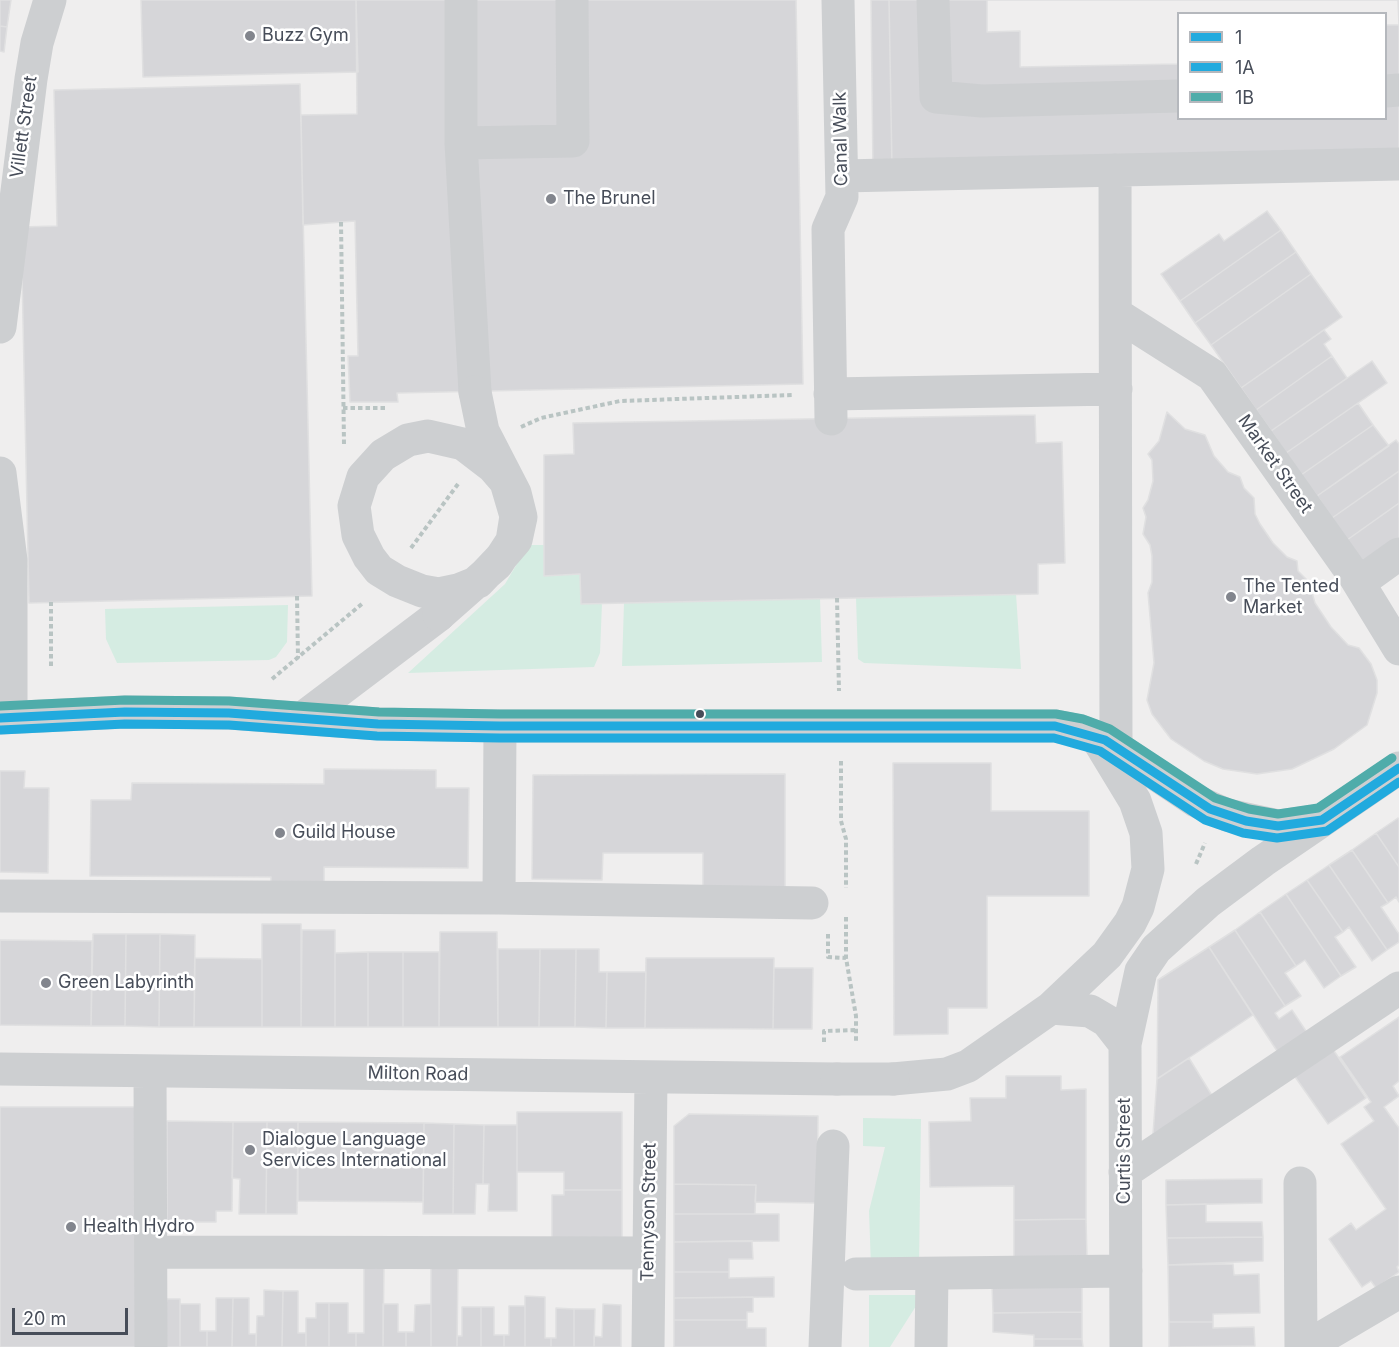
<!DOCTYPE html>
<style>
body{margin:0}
#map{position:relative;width:1399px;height:1347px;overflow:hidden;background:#efeeee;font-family:Inter,sans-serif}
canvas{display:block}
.legend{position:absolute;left:1177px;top:12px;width:210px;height:108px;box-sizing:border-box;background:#fff;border:2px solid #b5b8bd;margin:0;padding:8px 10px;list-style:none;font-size:18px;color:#474d59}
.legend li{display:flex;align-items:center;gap:12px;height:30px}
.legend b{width:30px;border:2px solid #b5b8bd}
.scale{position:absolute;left:12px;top:1308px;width:116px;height:27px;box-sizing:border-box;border:3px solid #474d59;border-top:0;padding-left:8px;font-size:18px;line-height:21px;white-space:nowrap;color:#474d59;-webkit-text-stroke:4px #fff;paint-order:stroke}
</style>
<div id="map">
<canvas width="1399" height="1347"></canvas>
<ul class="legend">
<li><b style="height:8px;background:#21aade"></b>1</li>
<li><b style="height:8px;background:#21aade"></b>1A</li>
<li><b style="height:8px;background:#4facaa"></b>1B</li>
</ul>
<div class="scale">20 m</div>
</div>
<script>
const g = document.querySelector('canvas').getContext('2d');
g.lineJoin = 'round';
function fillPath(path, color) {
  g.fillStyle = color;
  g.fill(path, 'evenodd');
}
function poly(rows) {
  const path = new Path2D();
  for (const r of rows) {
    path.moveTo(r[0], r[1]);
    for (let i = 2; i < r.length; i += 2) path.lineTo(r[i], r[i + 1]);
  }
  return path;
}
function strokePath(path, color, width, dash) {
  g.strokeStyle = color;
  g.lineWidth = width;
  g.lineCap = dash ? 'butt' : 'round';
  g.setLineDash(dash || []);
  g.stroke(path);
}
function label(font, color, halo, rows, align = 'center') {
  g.font = font + ' Inter,sans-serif';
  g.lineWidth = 5;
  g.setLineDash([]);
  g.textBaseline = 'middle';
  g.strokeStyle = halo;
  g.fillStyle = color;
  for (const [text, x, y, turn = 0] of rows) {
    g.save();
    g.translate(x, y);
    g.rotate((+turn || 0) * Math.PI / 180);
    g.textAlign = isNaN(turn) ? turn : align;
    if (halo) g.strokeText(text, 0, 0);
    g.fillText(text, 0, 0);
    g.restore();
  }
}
fillPath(poly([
 [528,545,545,545,544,576,580,574,581,603,602,603,600,653,594,667,408,673,505,584],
 [1016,594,1021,669,864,663,858,659,856,598],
 [820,598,822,662,622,666,624,603],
 [288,605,287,642,276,657,269,660,117,663,106,639,105,609],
 [863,1118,921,1119,919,1266,871,1267,869,1211,885,1147,863,1146],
 [869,1295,923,1295,890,1347,869,1347]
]), '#d5ece2');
const building = poly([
 [0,0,11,0,7,27,0,26,0,0],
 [141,0,356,0,358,72,143,77,141,0],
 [356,0,796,0,803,384,397,393,398,402,350,402,348,356,358,356,355,221,303,225,301,115,357,114,356,0],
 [871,0,889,0,892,167,873,173,871,0],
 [889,0,1399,0,1399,154,892,167,889,0],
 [1178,14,1386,14,1386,118,1178,118,1178,14],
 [987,0,1398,0,1399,25,1386,25,1386,14,1178,14,1178,64,1020,67,1020,31,987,32,987,0],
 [0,26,7,27,4,52,0,51,0,26],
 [300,84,312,596,29,603,21,227,57,226,54,90,300,84],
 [1267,211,1281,230,1180,301,1161,274,1219,234,1224,241,1267,211],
 [1281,230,1296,252,1195,323,1180,301,1281,230],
 [1296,252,1311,274,1211,345,1195,323,1296,252],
 [1311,274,1342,317,1241,388,1211,345,1311,274],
 [1324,330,1331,339,1324,344,1332,356,1256,410,1241,388,1324,330],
 [1332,356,1347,378,1271,431,1256,410,1332,356],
 [1372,361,1387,383,1286,453,1271,431,1372,361],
 [1358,403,1373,425,1301,475,1286,453,1358,403],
 [1167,412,1185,429,1205,435,1214,456,1228,472,1240,477,1244,488,1254,498,1255,514,1260,524,1273,543,1287,557,1297,561,1298,571,1309,582,1315,603,1331,627,1348,645,1359,648,1371,664,1377,680,1377,693,1367,725,1334,749,1292,769,1257,774,1223,769,1204,761,1171,739,1152,714,1147,700,1154,663,1148,593,1152,582,1152,556,1150,545,1143,534,1146,517,1143,508,1148,500,1153,481,1152,460,1148,454,1159,441,1167,412],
 [1035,415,1036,443,1062,442,1065,563,1038,564,1038,594,581,604,580,574,544,576,544,455,574,454,573,423,1035,415],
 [1373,425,1389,446,1317,496,1301,475,1373,425],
 [1396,440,1399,444,1399,471,1332,518,1317,496,1396,440],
 [1399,471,1399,503,1347,540,1332,518,1399,471],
 [1399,503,1399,546,1367,568,1347,540,1399,503],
 [893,763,991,763,991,811,1089,811,1089,896,987,896,987,1008,948,1008,948,1034,894,1035,893,763],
 [324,769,436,770,436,788,469,788,468,868,324,867,324,884,271,885,271,877,90,876,91,800,131,800,132,783,324,784,324,769],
 [0,771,25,771,24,788,49,788,48,873,0,872,0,771],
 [785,774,785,888,703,888,703,853,603,853,602,880,532,879,533,775,785,774],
 [1398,818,1399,820,1399,867,1376,833,1398,818],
 [1376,833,1399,867,1399,902,1396,897,1388,903,1352,850,1376,833],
 [1352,850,1388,903,1381,907,1399,934,1399,942,1387,950,1329,865,1352,850],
 [1329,865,1387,950,1372,961,1349,927,1343,932,1307,880,1329,865],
 [1307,880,1343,932,1335,937,1356,967,1341,976,1286,894,1307,880],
 [1286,894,1341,976,1324,988,1305,960,1296,966,1260,912,1286,894],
 [1260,912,1296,966,1285,973,1301,996,1285,1006,1235,930,1260,912],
 [262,924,301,924,301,1027,262,1027,262,924],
 [302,930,335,930,335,1027,301,1027,302,930],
 [1235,930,1285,1006,1275,1013,1279,1019,1292,1010,1310,1037,1281,1057,1209,947,1235,930],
 [440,932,497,932,498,1027,439,1027,440,932],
 [93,934,126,934,125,1026,91,1026,93,934],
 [126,934,160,934,159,1027,125,1026,126,934],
 [160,934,195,935,194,1027,159,1027,160,934],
 [0,940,92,941,91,1026,0,1025,0,940],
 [1209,947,1253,1015,1157,1079,1158,980,1209,947],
 [498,949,540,949,539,1027,498,1027,498,949],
 [540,949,576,949,575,1027,539,1027,540,949],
 [576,949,599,949,599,972,607,972,606,1028,575,1027,576,949],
 [368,952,368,1027,335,1027,335,953,368,952],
 [368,952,403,952,403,1027,368,1027,368,952],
 [403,952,439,952,439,1027,403,1027,403,952],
 [195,958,262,959,262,1027,194,1027,195,958],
 [646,958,774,958,773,1029,645,1028,646,958],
 [774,968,813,968,812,1029,773,1029,774,968],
 [607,972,646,972,645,1028,606,1028,607,972],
 [1399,1017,1399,1081,1393,1086,1399,1096,1384,1107,1399,1128,1399,1265,1397,1267,1399,1272,1376,1288,1371,1281,1362,1287,1329,1239,1351,1223,1356,1230,1386,1209,1341,1144,1374,1121,1364,1107,1371,1102,1340,1057,1399,1017],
 [1330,1045,1366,1098,1328,1124,1291,1071,1330,1045],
 [1189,1058,1216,1102,1153,1134,1157,1079,1189,1058],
 [1006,1076,1061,1076,1061,1090,1086,1089,1086,1219,1014,1220,1014,1186,930,1187,929,1122,971,1121,970,1098,1006,1098,1006,1076],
 [0,1107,143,1107,142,1347,0,1347,0,1107],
 [517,1112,622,1112,622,1190,564,1190,564,1172,517,1172,517,1112],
 [689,1114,818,1116,817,1203,755,1202,756,1185,674,1184,674,1126,689,1114],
 [167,1121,233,1122,232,1211,216,1211,216,1222,167,1222,167,1121],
 [233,1122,267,1122,266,1214,239,1214,240,1179,232,1178,233,1122],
 [267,1122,298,1122,297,1214,266,1214,267,1122],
 [298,1122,424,1123,423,1202,298,1201,298,1122],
 [424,1123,454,1124,453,1214,423,1214,424,1123],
 [454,1124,484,1125,483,1184,476,1184,475,1214,453,1214,454,1124],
 [484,1125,517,1125,517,1211,488,1211,489,1184,483,1184,484,1125],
 [1262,1179,1262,1203,1166,1205,1166,1180,1262,1179],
 [674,1184,756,1185,755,1214,674,1214,674,1184],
 [564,1190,622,1190,622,1244,552,1244,552,1195,564,1195,564,1190],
 [1206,1204,1206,1222,1262,1222,1263,1237,1167,1238,1166,1205,1206,1204],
 [674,1214,779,1214,779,1241,674,1242,674,1214],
 [1086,1219,1087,1258,1014,1259,1014,1220,1086,1219],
 [1263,1237,1263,1261,1168,1265,1167,1238,1263,1237],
 [752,1241,753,1259,729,1259,729,1272,674,1272,674,1242,752,1241],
 [1233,1264,1234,1275,1259,1274,1260,1313,1213,1314,1213,1322,1169,1322,1168,1265,1233,1264],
 [364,1265,384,1265,383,1347,356,1347,356,1333,364,1333,364,1265],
 [431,1265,458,1265,457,1347,431,1347,431,1265],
 [674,1272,729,1272,729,1278,774,1277,774,1297,674,1298,674,1272],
 [1082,1284,1082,1312,993,1313,992,1285,1082,1284],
 [264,1290,283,1291,282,1347,256,1347,257,1316,264,1316,264,1290],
 [283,1291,298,1291,298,1333,306,1333,306,1347,282,1347,283,1291],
 [525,1296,545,1297,545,1338,551,1338,551,1347,525,1347,525,1296],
 [753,1297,753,1312,747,1312,747,1320,674,1320,674,1298,753,1297],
 [216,1298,233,1298,232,1347,207,1347,207,1331,216,1331,216,1298],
 [233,1298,249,1298,249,1334,256,1334,256,1347,232,1347,233,1298],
 [167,1299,180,1299,180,1347,157,1347,167,1299],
 [316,1303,329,1303,329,1347,306,1347,306,1318,316,1318,316,1303],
 [329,1303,348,1303,348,1333,356,1333,356,1347,329,1347,329,1303],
 [180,1304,200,1304,200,1331,207,1331,207,1347,180,1347,180,1304],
 [383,1304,398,1304,398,1332,406,1332,406,1347,383,1347,383,1304],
 [431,1304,431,1347,406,1347,406,1332,414,1332,415,1305,431,1304],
 [603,1304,621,1305,621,1347,594,1347,594,1336,602,1337,603,1304],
 [509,1306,525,1306,525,1347,504,1347,504,1335,509,1335,509,1306],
 [462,1307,481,1307,481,1347,457,1347,457,1336,462,1336,462,1307],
 [481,1307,494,1307,494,1335,504,1335,504,1347,481,1347,481,1307],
 [556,1308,574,1309,574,1347,551,1347,551,1338,556,1338,556,1308],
 [574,1309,595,1309,594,1347,574,1347,574,1309],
 [1082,1312,1082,1339,1034,1339,1034,1335,993,1332,993,1313,1082,1312],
 [674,1320,747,1320,747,1328,766,1328,766,1347,674,1347,674,1320],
 [1169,1322,1213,1322,1213,1328,1254,1327,1255,1346,1169,1347,1169,1322],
 [1034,1339,1082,1339,1083,1347,1034,1347,1034,1339]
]);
fillPath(building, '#d6d6d9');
strokePath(building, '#e0e0e1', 1.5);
strokePath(poly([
 [341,222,344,444],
 [343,408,388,408],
 [521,427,541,418,620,401,794,395],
 [411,548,458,484],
 [297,596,298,658],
 [837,598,839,691],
 [51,666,51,602],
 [272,679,363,603],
 [841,761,841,821,846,839,846,888],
 [1196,864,1205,843],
 [846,917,846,958,856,1016,856,1043],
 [828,934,828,957,846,958],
 [824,1042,824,1031,856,1030]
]), '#b9c4c3', 4, [4.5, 3]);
strokePath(poly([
 [461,0,461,143,475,392],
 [933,0,936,97,982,101,1178,96],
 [1386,91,1399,90],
 [461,143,573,141,572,0],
 [1115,170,1116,746],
 [842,176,1399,164],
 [1116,314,1212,375,1355,577,1399,649],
 [0,327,31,79,37,43,50,0],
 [830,394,1116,389],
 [831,419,828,229,842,197,838,0],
 [0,473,11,560,11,717],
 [1371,574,1399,554],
 [304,717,439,615],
 [0,718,125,712,229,713,378,724,500,726,1055,726,1080,731,1105,740,1196,801,1227,815,1278,826,1322,820],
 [0,896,499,898,812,903],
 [499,898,500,726],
 [1051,1008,1090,1011,1107,1021,1125,1044],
 [0,1069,837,1079],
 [150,1072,151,1347],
 [893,1079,947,1074,968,1066,1051,1008,1107,955,1130,923,1138,907,1148,869,1146,833,1135,801,1098,740],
 [1125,1172,1399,988],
 [1300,1183,1301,1347],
 [151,1252,649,1253],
 [856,1274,1126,1271],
 [648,1347,651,1077],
 [825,1347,833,1146],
 [931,1347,932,1274],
 [1126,1347,1125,1044,1141,971,1156,949,1208,902,1263,861,1399,768],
 [1306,1347,1399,1292]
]), '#cdcfd1', 33);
strokePath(poly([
 [439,615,473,585,497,564,512,541,516,516,506,482,493,467,463,444,428,436,408,440,383,455,363,477,354,506,358,535,369,557,379,570,397,581,422,591,439,594,458,590,478,582,498,561,516,540,521,517,515,493,483,431,475,392],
 [837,1079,893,1079]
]), '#cdcfd1', 33);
strokePath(poly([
 [0,718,125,712,229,713,378,724,500,726,1055,726,1105,740,1210,809,1246,821,1278,826,1322,820,1399,768]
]), '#21aade', 9);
strokePath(poly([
 [1,730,125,724,229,725,377,736,500,738,1054,738,1100,751,1205,820,1243,833,1277,838,1327,831,1399,782]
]), '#21aade', 9);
strokePath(poly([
 [0,706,125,700,229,701,379,712,500,714,1056,714,1083,719,1110,729,1215,798,1249,809,1278,814,1318,808,1392,758]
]), '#4facaa', 9);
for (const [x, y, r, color] of [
 [250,36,6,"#82858d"],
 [551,199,6,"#82858d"],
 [1231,597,6,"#82858d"],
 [700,714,5,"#474d59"],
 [280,833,6,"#82858d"],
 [46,983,6,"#82858d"],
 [250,1150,6,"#82858d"],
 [71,1227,6,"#82858d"]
]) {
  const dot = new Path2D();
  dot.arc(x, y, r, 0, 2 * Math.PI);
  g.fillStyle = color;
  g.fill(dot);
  strokePath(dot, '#fff', 2);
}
label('18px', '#474d59', '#fff', [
 ["Buzz Gym",262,36],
 ["The Brunel",563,199],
 ["The Tented",1243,587],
 ["Market",1243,608],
 ["Guild House",292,833],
 ["Green Labyrinth",58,983],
 ["Dialogue Language",262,1140],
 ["Services International",262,1161],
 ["Health Hydro",83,1227]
], 'left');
label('18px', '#474d59', '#fff', [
 ["Villett Street",24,127,-82],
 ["Canal Walk",841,139,-91],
 ["Market Street",1275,464,55],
 ["Milton Road",418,1074,1],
 ["Curtis Street",1125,1151,-90],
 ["Tennyson Street",649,1212,-89]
]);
</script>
